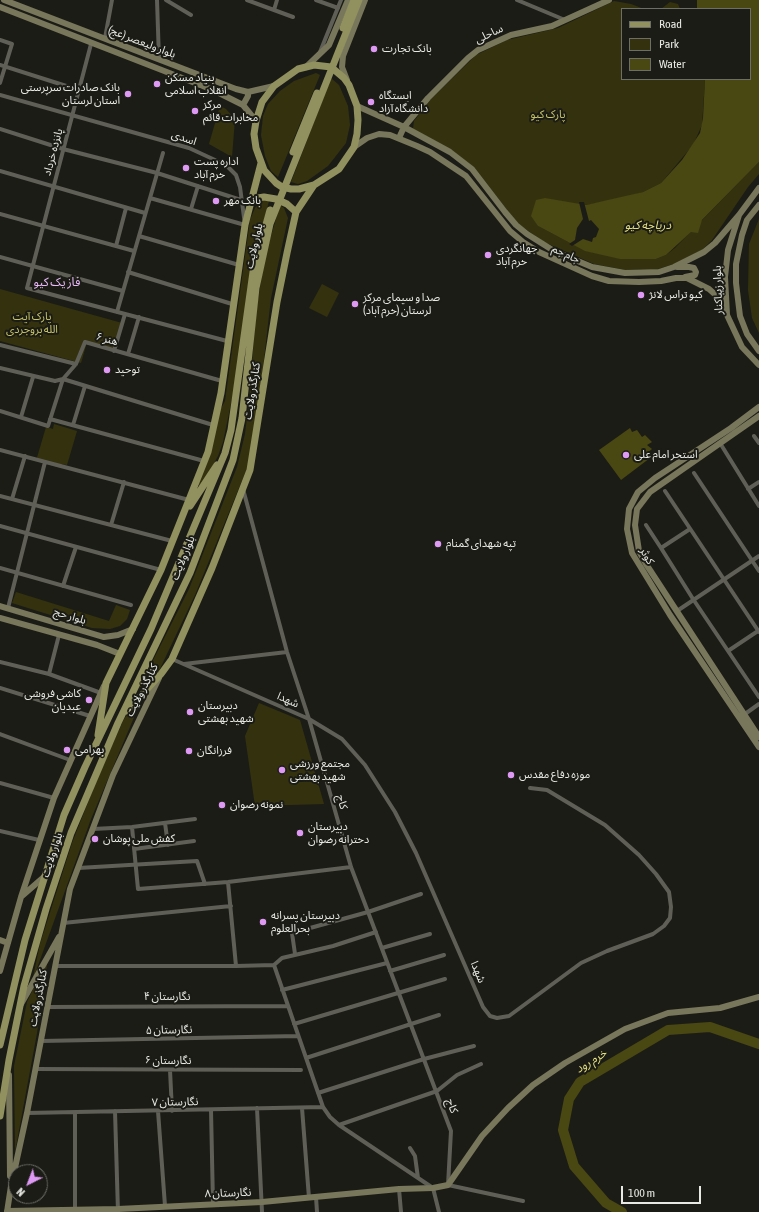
<!DOCTYPE html>
<meta charset="utf-8">
<style>
body{margin:0}
#map{position:relative;width:759px;height:1212px;overflow:hidden;background:#1c1c16;font-family:"Asap Condensed",sans-serif}
canvas{display:block}
.legend{position:absolute;left:621px;top:8px;width:130px;height:72px;box-sizing:border-box;background:#1c1c16;border:1px solid #6e6e68;margin:0;padding:5px 7px;list-style:none;font-size:12px;color:#e8e8e4}
.legend li{display:flex;align-items:center;gap:8px;height:20px}
.legend b{width:20px;border:1px solid #6e6e68}
.north{position:absolute;left:8px;top:1164px;width:40px;height:40px;box-sizing:border-box;background:#1c1c16;border:1px solid #6e6e68;border-radius:50%;rotate:222deg;font-size:11px;font-weight:700;line-height:16px;text-align:center;color:#e8e8e4}
.north::after{content:'';display:block;margin:auto;width:14px;height:18px;background:#dd99f3;clip-path:polygon(50% 0,100% 100%,50% 72%,0 100%)}
.scale{position:absolute;left:621px;top:1186px;width:80px;height:18px;box-sizing:border-box;border:2px solid #e8e8e4;border-top:0;padding-left:5px;font-size:12px;line-height:14px;white-space:nowrap;color:#e8e8e4;-webkit-text-stroke:3px #1c1c16;paint-order:stroke}
</style>
<div id="map">
<canvas width="759" height="1212"></canvas>
<ul class="legend">
<li><b style="height:5px;background:#91905f"></b>Road</li>
<li><b style="height:11px;background:#34320e"></b>Park</li>
<li><b style="height:11px;background:#494712"></b>Water</li>
</ul>
<div class="north">N</div>
<div class="scale">100 m</div>
</div>
<script>
const g = document.querySelector('canvas').getContext('2d');
g.lineJoin = 'round';
function fillPath(path, color) {
  g.fillStyle = color;
  g.fill(path, 'evenodd');
}
function poly(rows) {
  const path = new Path2D();
  for (const r of rows) {
    path.moveTo(r[0], r[1]);
    for (let i = 2; i < r.length; i += 2) path.lineTo(r[i], r[i + 1]);
  }
  return path;
}
function strokePath(path, color, width, dash) {
  g.strokeStyle = color;
  g.lineWidth = width;
  g.lineCap = dash ? 'butt' : 'round';
  g.setLineDash(dash || []);
  g.stroke(path);
}
function label(font, color, halo, rows, align = 'center') {
  g.font = font + ' "Asap Condensed","Noto Sans Arabic",sans-serif';
  g.lineWidth = 4;
  g.setLineDash([]);
  g.textBaseline = 'middle';
  g.strokeStyle = halo;
  g.fillStyle = color;
  for (const [text, x, y, turn = 0] of rows) {
    g.save();
    g.translate(x, y);
    g.rotate((+turn || 0) * Math.PI / 180);
    g.textAlign = isNaN(turn) ? turn : align;
    if (halo) g.strokeText(text, 0, 0);
    g.fillText(text, 0, 0);
    g.restore();
  }
}
fillPath(poly([
 [614,1,631,4,644,9,622,9,622,79,705,79,702,125,693,145,661,183,643,192,626,197,603,202,586,205,581,204,538,226,572,244,656,259,666,255,675,248,759,162,759,174,748,187,712,240,702,250,677,263,658,269,626,270,594,264,544,242,517,223,475,168,453,151,413,129,414,121,431,99,476,55,507,40,558,28],
 [670,2,678,4,680,9,661,9],
 [316,73,320,75,278,177,271,171,265,156,261,135,263,116,268,104,280,91,294,81],
 [331,78,339,85,348,106,350,125,346,143,328,166,307,181,298,184,291,182],
 [220,106,226,109,235,119,232,157,209,144],
 [262,200,269,201,252,265,235,384,223,442,218,456,202,485,198,485,219,412,225,401,250,220,255,208],
 [280,205,284,208,288,218,271,298,257,420,248,466,195,595,157,675,139,688,189,589,237,467,245,434,249,401,256,312,265,257],
 [759,219,759,333,752,318,748,290,749,244],
 [322,284,339,293,327,317,309,308],
 [0,289,122,323,115,349,87,342,81,363,0,341],
 [54,424,77,431,67,465,62,464,61,468,36,461,46,427,53,429],
 [16,592,109,621,116,605,130,610,127,619,120,626,110,629,92,628,12,603],
 [146,689,91,819,32,982,40,944,72,843,100,772,124,719],
 [259,703,300,720,324,804,255,806,245,736],
 [48,958,37,1033,15,1152,14,1066,27,1002]
]), '#34320e');
fillPath(poly([
 [697,0,759,0,759,162,702,220,698,233,691,232,666,255,656,259,620,259,585,251,538,226,531,216,536,200,545,198,586,205,643,192,661,183,682,160,700,133,703,118,705,79,750,79,750,9,697,9],
 [630,428,632,432,637,430,642,437,645,435,652,442,647,445,652,449,647,453,650,458,621,480,599,450]
]), '#494712');
fillPath(poly([
 [579,202,584,202,589,221,591,220,599,229,596,237,593,238,592,242,583,239,572,246,569,244,575,240,577,228,583,219]
]), '#1c1c16');
strokePath(poly([
 [622,1212,606,1203,574,1166,563,1130,569,1099,580,1082,668,1030,710,1027,759,1044]
]), '#494712', 10);
strokePath(poly([
 [157,0,159,59],
 [166,0,191,15],
 [247,0,293,17],
 [316,0,338,8],
 [517,0,565,20],
 [274,10,277,0],
 [105,38,112,0],
 [0,40,12,44,0,83],
 [91,44,27,288,227,341],
 [320,52,341,0],
 [0,65,79,90],
 [0,95,189,148,215,160,228,167,236,175,240,187,245,225,150,198],
 [0,129,63,149,157,173,241,200],
 [0,171,145,213],
 [191,209,198,186],
 [0,214,134,251],
 [139,236,239,265],
 [116,246,126,208],
 [0,257,123,291],
 [128,272,232,304],
 [117,312,163,153],
 [0,345,76,364],
 [114,351,125,314],
 [128,354,139,317],
 [0,368,55,381,63,379,213,425],
 [0,411,48,426,63,379,76,364,85,342,222,381],
 [21,417,33,377],
 [50,419,204,461],
 [73,425,85,386],
 [754,436,759,443],
 [720,443,759,506],
 [0,450,189,500],
 [694,473,759,571],
 [243,489,287,652,309,719,351,867,451,1131,448,1185,523,1201],
 [748,489,759,482],
 [665,491,759,632],
 [0,496,172,541],
 [12,499,25,456],
 [111,525,124,482],
 [646,525,661,548],
 [0,526,161,570],
 [690,529,661,548,693,599,759,697],
 [0,568,131,605],
 [63,586,76,547],
 [8,608,45,462],
 [677,611,759,556],
 [728,651,758,631],
 [172,659,309,719,342,739,365,765,395,812,416,853,483,1007,490,1016,497,1018,509,1016,581,963,607,951,653,934,664,926,670,918,671,907,669,892,656,874,639,855,605,825,547,790,530,788],
 [0,662,49,674,101,693],
 [184,664,287,652],
 [49,674,59,635],
 [0,688,90,716],
 [745,714,759,704],
 [0,734,70,760],
 [0,783,54,798],
 [165,823,168,845],
 [132,827,138,889,228,882,351,867],
 [93,829,132,827,195,819],
 [0,831,39,840],
 [134,849,194,841],
 [78,868,197,861,205,884],
 [228,882,236,966],
 [63,923,231,906],
 [376,932,333,946,282,958,274,965,323,1107,330,1117,339,1125,433,1188,439,1212],
 [382,948,430,934],
 [295,954,292,933,368,912,421,894],
 [55,966,236,966,274,965],
 [390,971,444,955],
 [282,990,387,963],
 [47,1007,288,1006],
 [294,1024,445,979],
 [41,1041,298,1036],
 [306,1058,439,1015],
 [35,1069,301,1070],
 [170,1070,172,1111],
 [318,1093,424,1059,474,1046],
 [257,1108,262,1212],
 [302,1108,309,1198,316,1197,317,1212],
 [211,1110,213,1204],
 [115,1111,118,1212],
 [158,1111,165,1206],
 [27,1113,323,1107],
 [339,1125,437,1091,457,1075,481,1064],
 [410,1148,415,1156,418,1178],
 [399,1189,401,1212],
 [75,1210,75,1113]
]), '#5f5f58', 4);
strokePath(poly([
 [4,0,236,89,248,92,274,86],
 [0,7,213,90,243,105,256,121],
 [306,67,329,45,348,0],
 [347,80,342,67,343,56,365,0],
 [243,105,248,96,248,92],
 [357,106,404,127,450,152,472,169,505,212,516,225,527,234,554,251,592,267,625,273,659,272,674,267,704,252,715,243,739,215],
 [399,138,404,127,428,98,468,58,478,50,511,35,552,26,609,0],
 [354,147,367,138,379,134,390,135,417,146,430,152,466,176,510,231,523,242,539,252,592,276,609,281,639,282,661,281,676,278,687,278,709,289,718,297,727,315],
 [759,188,739,215,728,250,725,277,727,315,742,347,759,365],
 [759,205,747,220,742,235,736,264,736,283,740,316,747,334,759,351],
 [677,267,689,267,694,268,696,272,695,275,685,277],
 [759,407,731,428,655,478,638,492,629,509,627,529,632,553,670,615,759,747],
 [759,416,650,492,637,509,635,525,639,551,646,564,759,737],
 [0,606,104,637,118,635,133,629],
 [0,618,97,645,120,654],
 [22,896,45,876],
 [0,940,8,943],
 [0,971,21,897,54,798,104,686],
 [21,1004,59,937],
 [9,1075,10,1176],
 [7,1211,118,1209,262,1202,399,1189,433,1188,448,1185,482,1136,508,1108,533,1085,565,1063,625,1029,668,1013,720,1008,759,997],
 [7,1212,11,1186,27,1113,70,889,113,775,159,678]
]), '#78775c', 6);
strokePath(poly([
 [343,28,354,0],
 [314,65,331,67,344,78,349,85,357,106,358,120,357,134,354,147,339,169,314,185,299,189,291,189,282,187,276,183,264,170,256,148,254,134,256,121,262,102,274,86,298,69,314,65],
 [293,152,317,93],
 [252,199,264,197,276,199,287,204,296,212],
 [190,506,217,465],
 [127,711,161,674,172,659,212,568,250,470,277,302,287,253,296,212,314,185],
 [98,735,106,683,161,570,208,452,221,393,245,225,261,163],
 [0,1045,25,940,64,815,85,767,151,629,225,453,231,430,253,272,270,210],
 [0,1116,9,1060,24,986,46,909,71,833,118,723,190,573,233,460,242,418,256,288,270,224,359,0]
]), '#91905f', 7);
for (const [x, y, r, color] of [
 [374,49,4,"#dd99f3"],
 [157,84,4,"#dd99f3"],
 [128,94,4,"#dd99f3"],
 [371,102,4,"#dd99f3"],
 [195,111,4,"#dd99f3"],
 [186,168,4,"#dd99f3"],
 [216,201,4,"#dd99f3"],
 [488,255,4,"#dd99f3"],
 [641,295,4,"#dd99f3"],
 [355,304,4,"#dd99f3"],
 [107,370,4,"#dd99f3"],
 [626,455,4,"#dd99f3"],
 [438,544,4,"#dd99f3"],
 [89,700,4,"#dd99f3"],
 [190,712,4,"#dd99f3"],
 [67,750,4,"#dd99f3"],
 [189,751,4,"#dd99f3"],
 [282,770,4,"#dd99f3"],
 [511,775,4,"#dd99f3"],
 [222,805,4,"#dd99f3"],
 [300,833,4,"#dd99f3"],
 [95,839,4,"#dd99f3"],
 [263,922,4,"#dd99f3"]
]) {
  const dot = new Path2D();
  dot.arc(x, y, r, 0, 2 * Math.PI);
  g.fillStyle = color;
  g.fill(dot);
  strokePath(dot, '#1c1c16', 1.5);
}
label('11px', '#e8e8e4', '#1c1c16', [
 ["ساحلی",489,34,-25],
 ["بلوار ولیعصر (عج)",142,42,21],
 ["اسدی",184,138,19],
 ["پانزده خرداد",53,152,-75],
 ["بلوار ولایت",254,246,-77],
 ["جام جم",566,254,25],
 ["بلوار زیباکنار",718,290,-92],
 ["هنر ۶",107,339,16],
 ["کنارگذر ولایت",252,391,-81],
 ["کوثر",647,556,61],
 ["بلوار ولایت",183,558,-68],
 ["بلوار حج",70,616,17],
 ["کنارگذر ولایت",142,690,-63],
 ["شهدا",288,700,24],
 ["کاج",342,802,74],
 ["بلوار ولایت",52,855,-72],
 ["شهدا",478,972,67],
 ["نگارستان ۴",167,997],
 ["کنارگذر ولایت",38,998,-79],
 ["نگارستان ۵",169,1030,-1],
 ["نگارستان ۶",168,1061],
 ["نگارستان ۷",175,1102,-1],
 ["کاج",452,1106,70],
 ["نگارستان ۸",228,1193,-2]
]);
label('11px', '#e8e8e4', '#1c1c16', [
 ["بانک تجارت",382,49],
 ["بنیاد مسکن",165,78],
 ["انقلاب اسلامی",165,91],
 ["بانک صادرات سرپرستی",120,88,"right"],
 ["استان لرستان",120,101,"right"],
 ["ایستگاه",379,96],
 ["دانشگاه آزاد",379,109],
 ["مرکز",203,105],
 ["مخابرات قائم",203,118],
 ["اداره پست",194,162],
 ["خرم آباد",194,175],
 ["بانک مهر",224,201],
 ["جهانگردى",496,249],
 ["خرم آباد",496,262],
 ["کیو تراس لانژ",649,295],
 ["صدا و سیمای مرکز",363,298],
 ["لرستان (خرم آباد)",363,311],
 ["توحید",115,370],
 ["استخر امام علی",634,455],
 ["تپه شهدای گمنام",446,544],
 ["کاشی فروشی",81,694,"right"],
 ["عبدیان",81,707,"right"],
 ["دبیرستان",198,706],
 ["شهید بهشتی",198,719],
 ["بهرامی",75,750],
 ["فرزانگان",197,751],
 ["مجتمع ورزشی",290,764],
 ["شهید بهشتی",290,777],
 ["موزه دفاع مقدس",519,775],
 ["نمونه رضوان",230,805],
 ["دبیرستان",308,827],
 ["دخترانه رضوان",308,840],
 ["کفش ملی پوشان",103,839],
 ["دبیرستان پسرانه",271,916],
 ["بحرالعلوم",271,929]
], 'left');
label('11px', '#c8c664', '#1c1c16', [
 ["پارک کیو",548,115],
 ["پارک آیت",32,317],
 ["الله بروجردی",32,330]
]);
label('italic 12px', '#e2df7e', '#1c1c16', [
 ["دریاچه کیو",648,225],
 ["خرم رود",591,1061,-32]
]);
label('12px', '#eabafa', '#1c1c16', [
 ["فاز یک کیو",57,282]
]);
</script>
